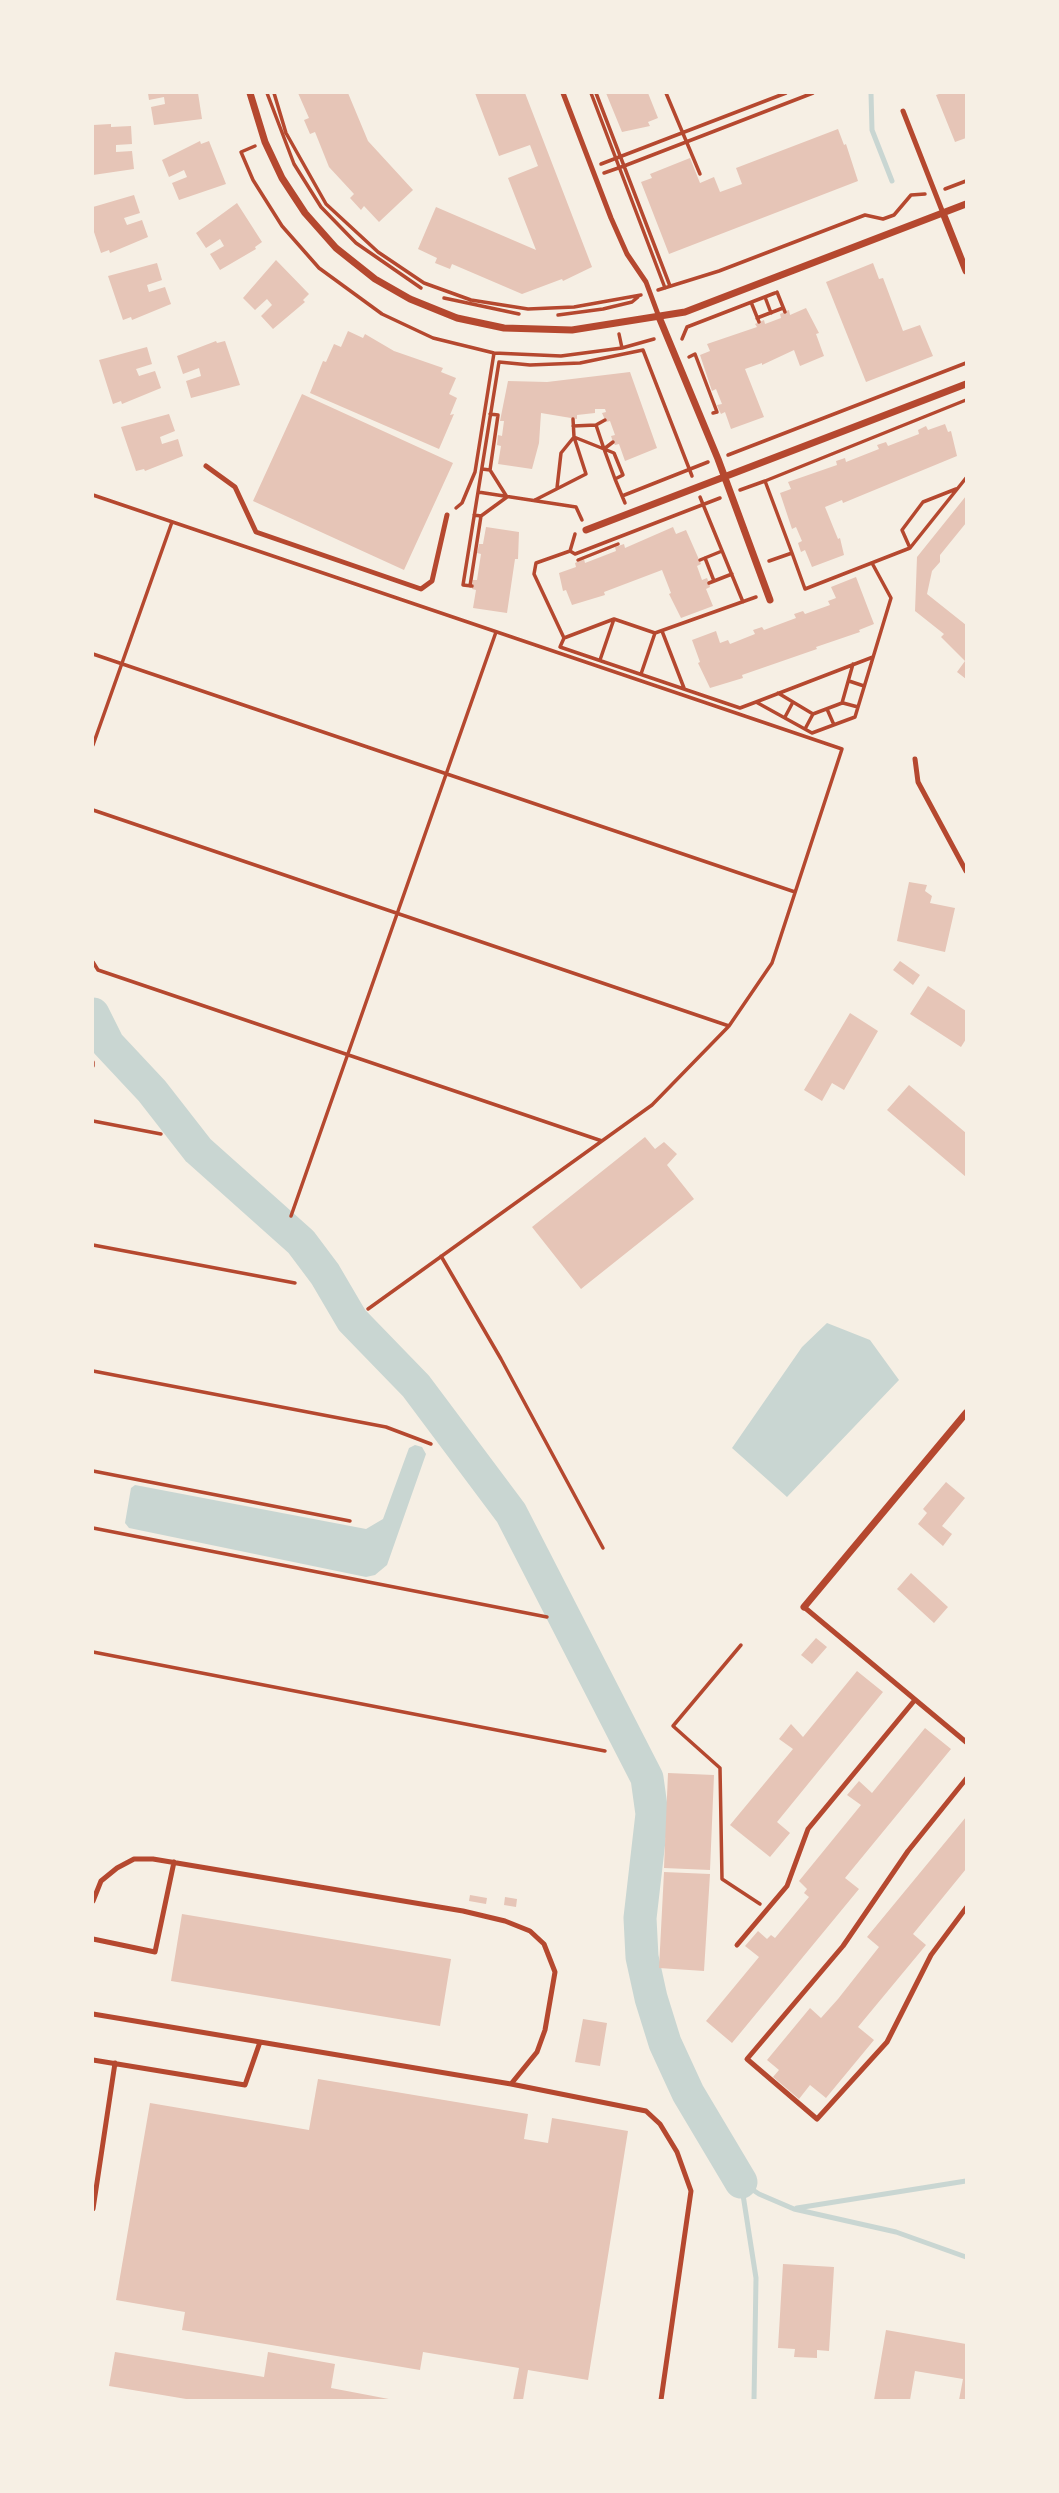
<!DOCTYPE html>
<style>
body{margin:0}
#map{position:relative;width:1059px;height:2493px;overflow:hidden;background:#f6efe4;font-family:"Asap Condensed",sans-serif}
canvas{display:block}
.frame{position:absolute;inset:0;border:94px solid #f6efe4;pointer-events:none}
</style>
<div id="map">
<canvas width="1059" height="2493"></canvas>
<div class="frame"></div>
</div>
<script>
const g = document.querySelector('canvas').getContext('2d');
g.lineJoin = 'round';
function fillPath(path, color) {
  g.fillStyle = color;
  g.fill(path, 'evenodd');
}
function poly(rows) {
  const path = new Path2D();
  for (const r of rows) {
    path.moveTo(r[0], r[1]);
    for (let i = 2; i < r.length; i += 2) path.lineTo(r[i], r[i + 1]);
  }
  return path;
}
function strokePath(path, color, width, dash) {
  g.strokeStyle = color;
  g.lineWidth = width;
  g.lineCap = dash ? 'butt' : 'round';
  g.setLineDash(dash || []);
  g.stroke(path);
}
fillPath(poly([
 [827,1323,870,1340,899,1380,787,1497,732,1448,802,1347],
 [415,1445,422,1447,426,1454,387,1565,375,1575,366,1577,129,1528,125,1523,131,1488,135,1485,366,1529,383,1519,409,1448]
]), '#c9d6d2');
strokePath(poly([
 [871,93,872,130,892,181],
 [741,2182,759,2194,794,2209,896,2232,966,2257],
 [741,2182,756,2278,754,2400],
 [797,2208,966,2181]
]), '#c9d6d2', 5);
strokePath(poly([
 [93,1014,108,1044,152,1091,198,1150,301,1242,325,1274,352,1320,416,1386,511,1513,647,1778,652,1814,640,1918,642,1957,651,1998,665,2043,688,2093,741,2182]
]), '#c9d6d2', 33);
fillPath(poly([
 [148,93,198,93,202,119,154,125,151,107,165,104,164,97,149,100],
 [298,93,348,93,368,141,413,190,379,222,364,206,361,210,350,198,354,194,329,167,315,132,310,134,304,120,309,118],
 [475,93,525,93,592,267,563,281,562,279,522,294,452,264,450,269,435,263,437,258,418,249,436,207,536,250,508,178,538,166,530,145,499,156],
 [606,93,648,93,658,118,648,122,650,126,622,132],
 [942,93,966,93,966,138,955,142,936,95],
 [111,124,111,127,131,126,132,144,116,145,116,152,132,151,134,169,93,175,93,125],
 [838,129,844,145,846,144,858,181,669,254,641,182,652,178,650,174,690,158,700,183,714,177,720,192,742,184,736,168],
 [200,141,201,144,209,141,226,184,179,200,172,183,187,177,184,170,169,177,162,160],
 [134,195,140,213,124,218,127,225,142,220,148,237,110,253,109,250,101,253,93,229,93,207],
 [237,203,262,242,255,247,256,249,220,270,210,254,224,246,220,239,206,248,196,233],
 [276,260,309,294,303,300,305,302,273,329,261,316,272,305,267,299,255,310,243,298],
 [157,263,162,280,147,285,149,292,165,287,171,304,132,320,131,317,123,320,108,276],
 [873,263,879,279,883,278,903,331,920,325,933,356,866,382,826,282],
 [806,308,819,333,816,334,824,356,800,366,794,350,762,365,762,363,745,369,764,417,731,429,725,412,721,414,719,410,717,405,722,404,716,389,712,391,700,355,710,351,707,344,757,327,755,324,764,320,765,324,781,318,780,314,789,310,790,315],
 [348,331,363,338,365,334,394,351,443,368,441,372,456,378,449,394,457,398,450,415,454,414,439,449,310,393,323,361,326,362,334,344,341,347],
 [216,341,217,343,225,341,240,385,191,398,186,381,201,376,199,368,183,374,177,356],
 [147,347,152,364,136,369,139,376,155,371,161,388,122,404,121,401,113,404,99,360],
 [630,372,657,448,625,461,619,444,615,445,613,442,611,436,615,435,610,421,606,422,602,413,606,412,605,409,595,409,595,413,577,415,577,419,541,413,539,443,532,469,498,464,501,446,497,445,498,435,502,436,504,421,500,421,508,381,547,382],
 [302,394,453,463,404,570,253,501],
 [169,414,175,431,160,437,162,444,178,439,183,456,145,471,144,469,136,471,121,427],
 [945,424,948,432,951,431,957,456,843,503,842,500,825,507,838,539,840,538,844,555,812,567,805,550,801,552,798,543,802,541,796,527,792,529,780,493,791,489,788,482,837,465,836,461,845,458,846,462,879,449,877,445,886,442,888,446,919,434,918,430,926,426,928,430],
 [966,496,966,523,940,555,940,562,932,571,927,594,966,625,966,679,957,672,965,661,941,637,944,634,915,611,917,557],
 [486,527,519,532,518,559,515,559,507,613,473,608,476,590,472,589,473,580,477,580,481,554,477,553,478,549,479,544,483,544],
 [673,527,676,534,686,530,701,564,697,566,702,580,707,578,709,583,710,587,706,589,713,606,681,618,669,594,671,593,662,570,604,592,605,595,572,605,566,590,563,591,559,573,576,567,575,563,579,561,584,559,585,563,616,551,615,547,624,544,625,548],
 [856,577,874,624,859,630,860,632,816,647,817,649,742,675,743,678,710,688,698,663,700,662,692,640,716,631,720,643,728,640,730,644,755,634,753,630,762,627,764,630,796,618,794,614,803,611,805,614,830,605,828,601,836,598,831,587],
 [909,882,927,885,925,891,932,896,930,903,955,908,945,952,897,941],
 [900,961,920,975,913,985,893,970],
 [928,986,966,1011,966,1039,961,1047,910,1014],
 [850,1013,878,1031,844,1090,832,1083,822,1101,804,1090],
 [909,1085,966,1133,966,1177,887,1110],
 [645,1137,655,1149,664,1142,677,1154,667,1165,694,1199,581,1289,532,1227],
 [946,1482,965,1498,942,1526,952,1534,943,1546,918,1524,927,1513,923,1509],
 [911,1573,948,1607,934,1623,897,1589],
 [816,1638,827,1647,812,1664,801,1655],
 [857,1671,883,1692,777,1822,790,1833,770,1857,730,1825,793,1749,779,1739,791,1724,803,1737],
 [925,1728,951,1749,845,1878,859,1889,732,2043,706,2021,759,1957,745,1946,758,1931,767,1939,771,1935,775,1938,809,1897,804,1893,807,1889,799,1881,861,1805,847,1795,859,1781,872,1793],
 [668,1773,714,1775,710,1870,664,1868],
 [966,1817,966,1869,913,1934,926,1945,858,2027,874,2040,826,2098,810,2085,799,2099,773,2077,779,2070,767,2060,810,2008,821,2018,838,1999,879,1947,867,1937],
 [664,1872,710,1874,704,1971,659,1968],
 [470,1895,487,1898,486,1904,469,1901],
 [505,1897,517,1899,516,1907,504,1905],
 [182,1914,451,1959,440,2026,171,1981],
 [583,2019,607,2023,600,2066,575,2062],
 [318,2079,528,2114,524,2139,548,2143,552,2118,628,2131,588,2380,528,2370,523,2400,513,2400,519,2368,423,2352,420,2370,182,2330,185,2312,116,2300,150,2103,309,2130],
 [783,2264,834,2267,829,2351,817,2350,817,2358,794,2357,795,2349,778,2348],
 [886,2330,966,2344,966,2400,959,2400,963,2379,915,2371,910,2400,874,2400],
 [115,2352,264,2377,268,2352,335,2364,331,2388,394,2400,192,2400,109,2386]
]), '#e6c5b7');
strokePath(poly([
 [267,93,294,164,321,207,356,243,421,288],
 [274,93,286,133,326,204,378,252,424,283,471,300,528,309,574,307,641,295],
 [591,93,665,288],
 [596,93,624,166,604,173],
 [666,93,700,174],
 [255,146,241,152,253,180,282,226,319,268,382,314,433,338,494,353,561,356,622,348],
 [601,164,786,93],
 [945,189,966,181],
 [670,286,624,166,813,93],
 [658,290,719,271,865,215,883,219,894,215,911,195,925,194],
 [777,292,785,312],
 [765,297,771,313],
 [444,298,519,314],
 [751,302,759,322],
 [558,315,603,309,632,302,638,297],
 [757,318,783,308],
 [619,334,622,348,654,339],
 [682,339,687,327,775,293],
 [689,357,695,354,717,412,713,413],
 [596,425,605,420],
 [604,449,613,442],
 [728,455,966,363],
 [490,470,498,415,490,414],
 [615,479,625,503],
 [765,481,966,400],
 [557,488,561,453,574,437,614,453,623,475,615,479,604,449,596,425,573,426],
 [740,490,765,481,792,553],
 [478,492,576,507,582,520],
 [93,495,842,749,772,963,729,1026,652,1105,368,1309],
 [622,496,708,462],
 [700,497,743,602],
 [535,500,586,474,574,437,573,419],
 [456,508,462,503,475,472,494,353],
 [481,516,507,497,490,470,482,469],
 [575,534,570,551,536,563,534,574,564,638,614,619,655,633,756,597],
 [910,548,902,530,923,502,956,489],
 [570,551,575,554,720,498],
 [705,558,714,581],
 [578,560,618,544],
 [700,560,722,551],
 [769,561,792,553,805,589,910,548,966,478],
 [872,563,891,598,855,717,812,733,756,702,873,657],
 [709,583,732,574],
 [470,586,481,516,474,515],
 [472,586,463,585,499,362,530,365,580,363,643,350,692,476],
 [662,631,684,688],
 [564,638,560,647,740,708,756,702],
 [93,654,795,892],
 [600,660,614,619],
 [641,674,655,633],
 [849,681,864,686],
 [778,693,813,714,842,703,853,664],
 [843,703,858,707],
 [827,709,834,725],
 [785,717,793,702],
 [805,729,813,714],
 [93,745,172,522],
 [93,810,729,1026],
 [93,962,98,970,602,1141],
 [93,1062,93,1066],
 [93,1121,161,1134],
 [291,1216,496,632],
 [93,1245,295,1283],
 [441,1256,501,1359,603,1548],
 [93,1371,386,1427,431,1444],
 [93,1471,350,1521],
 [93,1528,547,1617],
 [741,1645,673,1726,720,1768,722,1879,760,1904],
 [93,1652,605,1751]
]), '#b5482f', 3.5);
strokePath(poly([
 [563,93,611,218,627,254,646,282,659,317],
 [903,111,943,213],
 [206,466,235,487,256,532,421,589,432,581,447,515],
 [915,759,918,782,966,871],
 [804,1607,966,1742],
 [966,1779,908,1851,843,1946,747,2059,817,2119,887,2042,931,1955,966,1908],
 [93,1901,101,1881,117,1868,134,1859,153,1859,463,1911,505,1921,530,1931,544,1944,555,1972,545,2030,537,2052,511,2084,93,2014],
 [93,1939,155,1952,174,1862],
 [737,1945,787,1886,808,1829,914,1701],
 [93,2060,245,2085,260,2042],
 [511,2084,646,2111,660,2124,677,2152,691,2191,661,2400],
 [93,2209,115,2063]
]), '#b5482f', 5);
strokePath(poly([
 [250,93,265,142,282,178,305,213,336,248,375,279,410,299,457,318,504,328,572,330,685,312,966,204],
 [943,213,966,271],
 [659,317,718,459,770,600],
 [586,530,966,384],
 [804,1607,966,1413]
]), '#b5482f', 7);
</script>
